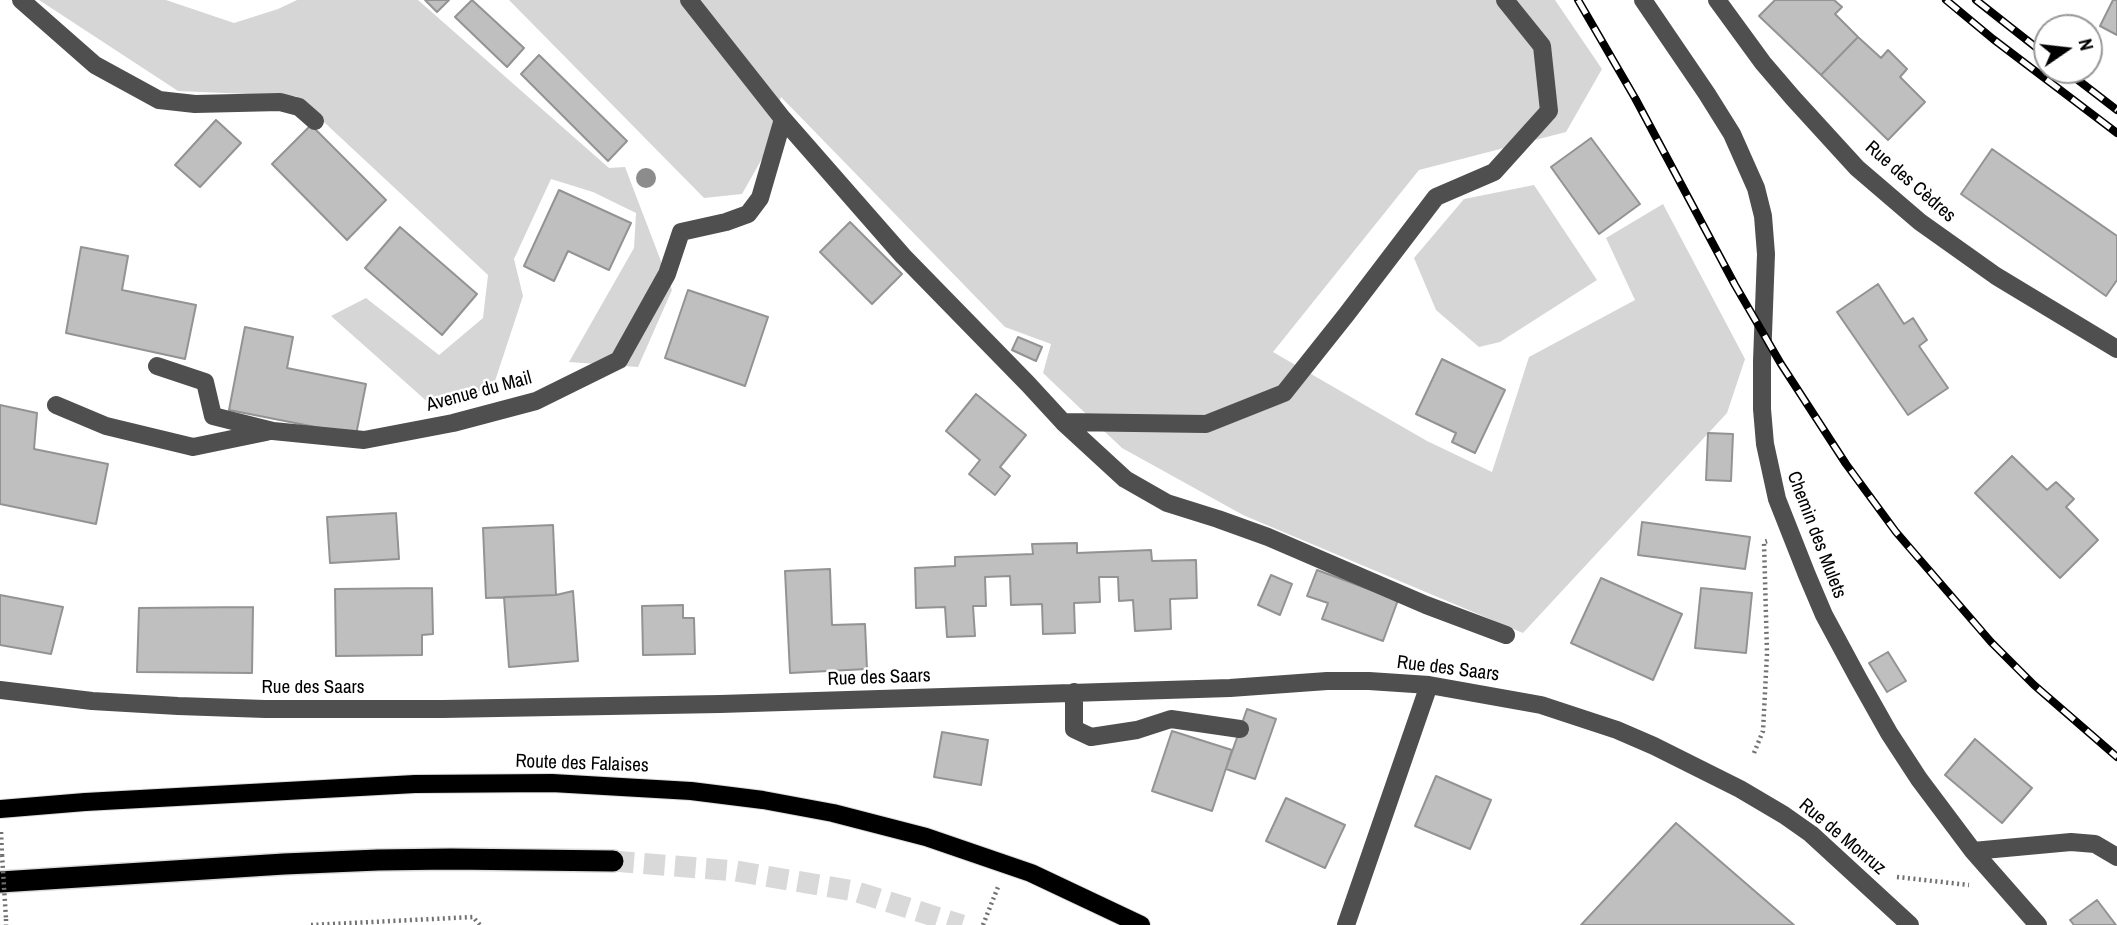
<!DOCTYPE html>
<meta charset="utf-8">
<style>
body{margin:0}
#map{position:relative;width:2117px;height:925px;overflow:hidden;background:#fff;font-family:"Archivo Narrow",sans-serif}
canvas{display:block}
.north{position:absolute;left:2033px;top:14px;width:70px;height:70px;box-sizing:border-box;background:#fff;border:2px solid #999;border-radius:50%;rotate:76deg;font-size:19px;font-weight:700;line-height:28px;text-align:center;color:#000}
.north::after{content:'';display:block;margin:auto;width:24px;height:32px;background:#000;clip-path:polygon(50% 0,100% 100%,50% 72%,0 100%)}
</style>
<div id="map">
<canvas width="2117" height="925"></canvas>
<div class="north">N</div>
</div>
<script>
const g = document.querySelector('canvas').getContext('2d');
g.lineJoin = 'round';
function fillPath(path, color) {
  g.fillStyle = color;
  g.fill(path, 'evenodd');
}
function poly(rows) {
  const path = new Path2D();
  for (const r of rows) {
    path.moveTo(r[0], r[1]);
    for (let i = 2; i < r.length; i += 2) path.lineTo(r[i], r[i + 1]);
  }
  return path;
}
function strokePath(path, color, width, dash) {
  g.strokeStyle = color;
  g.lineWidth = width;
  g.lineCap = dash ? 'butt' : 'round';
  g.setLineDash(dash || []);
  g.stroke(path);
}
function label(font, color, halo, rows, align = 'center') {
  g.font = font + ' "Archivo Narrow",sans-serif';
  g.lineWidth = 5;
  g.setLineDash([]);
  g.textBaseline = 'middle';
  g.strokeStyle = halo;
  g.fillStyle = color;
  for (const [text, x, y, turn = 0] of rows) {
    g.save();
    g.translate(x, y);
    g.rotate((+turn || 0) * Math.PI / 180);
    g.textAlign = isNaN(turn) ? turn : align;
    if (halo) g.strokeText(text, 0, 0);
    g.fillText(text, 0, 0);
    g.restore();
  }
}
fillPath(poly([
 [39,0,166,0,234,23,278,9,297,0,418,0,609,168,625,167,672,290,638,367,569,362,634,248,636,213,593,192,551,179,514,259,523,296,493,387,431,405,331,316,366,298,439,355,483,318,488,275,296,96,178,91],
 [509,0,1555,0,1602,69,1566,132,1419,170,1273,352,1427,441,1492,472,1529,357,1635,300,1606,238,1663,204,1745,359,1727,413,1523,633,1243,515,1122,448,1043,373,1051,344,1005,327,781,97,763,157,742,194,704,198],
 [1534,185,1597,280,1500,342,1479,347,1436,310,1414,258,1464,199]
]), '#d6d6d6');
const building = poly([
 [425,0,449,0,437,12,425,0],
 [472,0,524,48,507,67,455,17,472,0],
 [1775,0,1834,0,1842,7,1835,14,1858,37,1821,75,1759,16,1775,0],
 [2113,0,2117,0,2117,35,2100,26,2113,0],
 [1858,37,1881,58,1888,50,1907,69,1900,77,1925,102,1888,140,1821,75,1858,37],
 [539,55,627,141,608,161,521,74,539,55],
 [216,120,241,143,200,187,175,165,216,120],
 [311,125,386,200,347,240,272,164,311,125],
 [1591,138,1640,204,1599,234,1551,167,1591,138],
 [1992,149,2117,236,2117,280,2106,296,1961,194,1992,149],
 [559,190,631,223,609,270,568,251,554,281,524,266,559,190],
 [850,222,902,274,872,304,820,252,850,222],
 [400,227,477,294,442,335,365,268,400,227],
 [81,247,128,256,122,290,196,305,185,359,66,333,81,247],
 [1878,284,1904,324,1913,318,1927,340,1919,346,1948,388,1908,415,1837,312,1878,284],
 [688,290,768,317,745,386,665,358,688,290],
 [245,327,293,337,287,368,366,384,356,435,229,410,245,327],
 [1018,337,1042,347,1036,361,1012,350,1018,337],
 [1442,359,1505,390,1475,453,1452,442,1456,433,1416,414,1442,359],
 [976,394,1026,435,1000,467,1010,476,995,495,969,474,980,460,946,431,976,394],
 [0,405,37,413,34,449,108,464,96,524,0,504,0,405],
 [1708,433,1733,434,1731,481,1706,480,1708,433],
 [2012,456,2047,490,2056,482,2074,499,2066,507,2098,540,2060,578,1975,493,2012,456],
 [396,513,399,559,330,563,327,517,396,513],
 [1642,522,1750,537,1745,569,1638,555,1642,522],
 [553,525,556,595,486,598,483,528,553,525],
 [1077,543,1077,553,1151,550,1152,561,1196,560,1197,598,1170,599,1171,629,1135,631,1133,600,1119,601,1118,577,1099,577,1100,602,1074,603,1075,633,1043,634,1042,604,1011,605,1010,576,985,577,986,606,973,606,975,636,947,637,945,607,916,608,915,568,955,566,955,557,1033,554,1032,544,1077,543],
 [830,569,832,625,865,624,867,669,790,673,785,571,830,569],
 [1317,570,1398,600,1383,641,1322,619,1328,603,1307,596,1317,570],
 [1271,575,1292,584,1280,615,1258,605,1271,575],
 [1601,578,1682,614,1653,680,1571,643,1601,578],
 [432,588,433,634,422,635,422,655,336,656,335,589,432,588],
 [1701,588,1752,593,1746,653,1695,648,1701,588],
 [573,591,578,661,509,667,504,597,556,595,573,591],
 [0,595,63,607,51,654,0,645,0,595],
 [683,605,683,618,694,618,695,654,643,655,642,606,683,605],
 [253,607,252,673,137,672,139,608,253,607],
 [1888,652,1906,681,1887,692,1869,663,1888,652],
 [1247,709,1276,719,1255,779,1226,769,1247,709],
 [1172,731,1232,750,1212,811,1152,791,1172,731],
 [942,732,988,740,981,785,934,777,942,732],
 [1975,739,2032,788,2002,823,1945,775,1975,739],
 [1436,776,1491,800,1470,849,1415,826,1436,776],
 [1286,798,1345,825,1325,868,1266,841,1286,798],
 [1676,823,1794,925,1581,925,1676,823],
 [2097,900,2116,925,2074,925,2070,920,2097,900]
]);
fillPath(building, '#bfbfbf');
strokePath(building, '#939393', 2);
strokePath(poly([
 [613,861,736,871,854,891,962,925]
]), '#d9d9d9', 21, [21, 10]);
const major = poly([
 [0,809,85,802,415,784,552,783,691,791,763,800,833,813,926,837,1031,873,1141,925]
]);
const highway = poly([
 [0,882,284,864,378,860,451,859,613,861]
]);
strokePath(major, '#dbdbdb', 20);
strokePath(highway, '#dbdbdb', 24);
strokePath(poly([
 [1754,753,1763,731,1767,653,1764,542,1767,541],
 [1,832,2,855],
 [1897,877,1969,885],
 [6,919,6,925],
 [311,925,473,917,480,925],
 [983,925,998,887]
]), '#717171', 4.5, [2, 3.5]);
strokePath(poly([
 [21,0,95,65,159,100,195,104,280,102,299,107,315,121],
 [1643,0,1707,94,1732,134,1756,188,1763,216,1766,254,1762,361,1762,409,1765,444,1777,499,1807,575,1824,615,1858,678,1889,733,1919,779,1973,851,2038,925],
 [1717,0,1763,63,1793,98,1857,168,1920,222,1996,276,2117,349],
 [783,119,903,256,1028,384,1063,422,1125,479,1167,503,1218,519,1268,537,1426,605,1506,635],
 [157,366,205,382,213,416,273,431,364,440,453,423,536,401,619,360,667,274,681,232,726,222,748,214,760,198,783,119,689,0],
 [56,405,106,426,193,447,266,432],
 [1063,422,1206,424,1284,393,1346,315,1436,197,1494,172,1549,111,1542,46,1505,0],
 [0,690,92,701,178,706,265,709,443,709,720,704,1230,688,1327,681,1369,681,1429,685,1541,705,1617,730,1654,746,1740,789,1784,815,1811,834,1910,925],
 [1074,692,1074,729,1091,737,1137,730,1171,719,1240,729],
 [1973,851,2071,842,2095,844,2117,857],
 [1346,925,1429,685]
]), '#4f4f4f', 18);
strokePath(major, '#000', 18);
strokePath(highway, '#000', 21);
const rail = poly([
 [1578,0,1635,98,1735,285,1781,364,1846,464,1896,532,1991,642,2034,685,2117,757],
 [1946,0,1993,39,2117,133],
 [1976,0,2047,56],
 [2065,70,2117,110]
]);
strokePath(rail, '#000', 8);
strokePath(rail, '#fff', 5, [16]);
strokePath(poly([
 [2,855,6,919]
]), '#717171', 4.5, [2, 3.5]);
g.fillStyle = '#8c8c8c';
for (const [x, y] of [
 [646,178]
]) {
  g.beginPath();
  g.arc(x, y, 10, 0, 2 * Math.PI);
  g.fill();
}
label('19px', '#000', '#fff', [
 ["Rue des Cèdres",1910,182,41],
 ["Avenue du Mail",479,392,-15],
 ["Chemin des Mulets",1816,535,69],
 ["Rue des Saars",1448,669,7],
 ["Rue des Saars",879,678,-2],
 ["Rue des Saars",313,688],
 ["Route des Falaises",582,764,2],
 ["Rue de Monruz",1842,837,40]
]);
</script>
